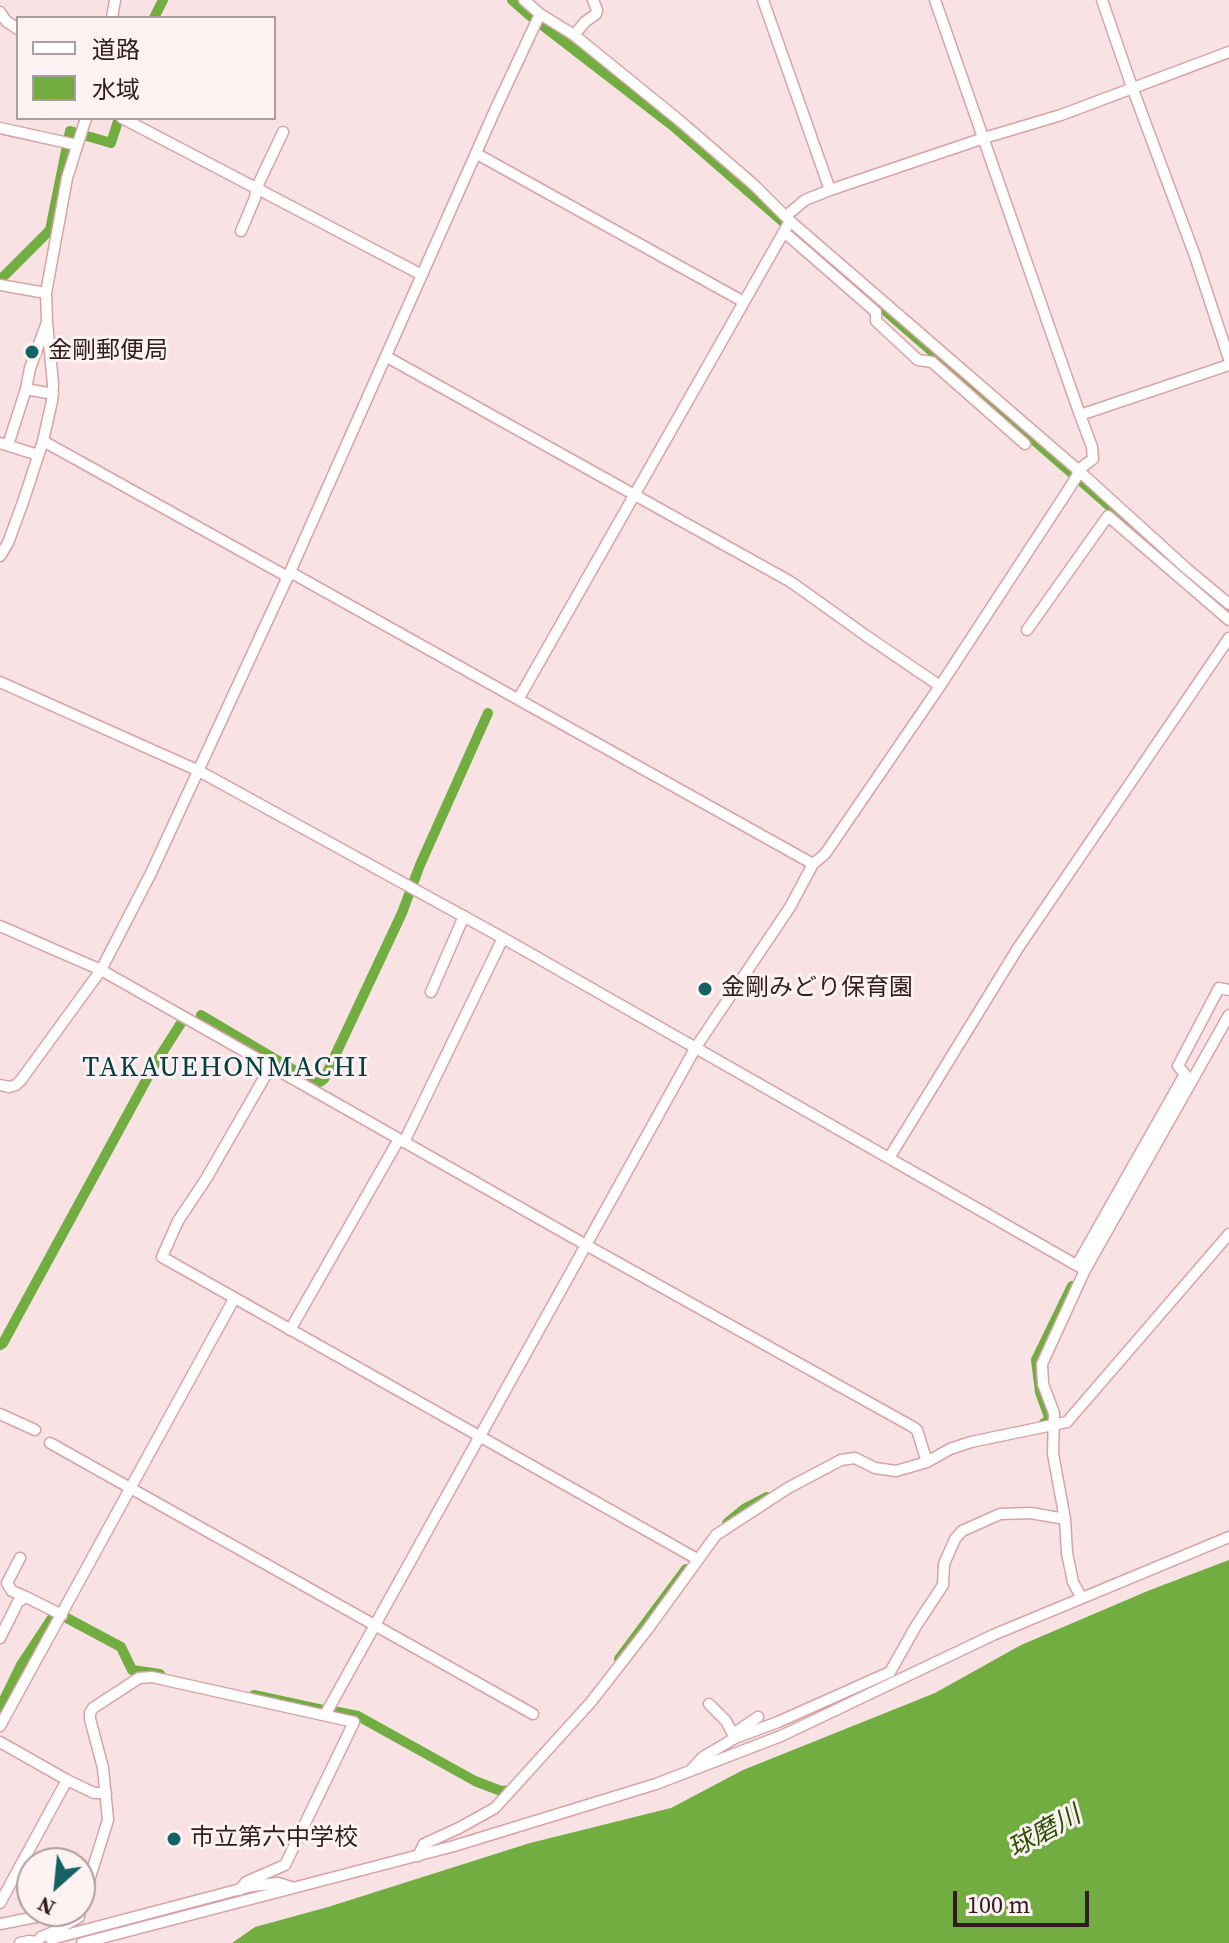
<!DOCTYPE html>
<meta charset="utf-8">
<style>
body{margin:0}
#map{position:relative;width:1229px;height:1943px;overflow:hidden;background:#f9e2e3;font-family:"Source Serif 4","Noto Sans JP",serif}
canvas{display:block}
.legend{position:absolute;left:16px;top:16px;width:260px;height:104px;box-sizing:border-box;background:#fef2f3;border:2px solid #ac9d9e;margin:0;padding:10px 14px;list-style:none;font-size:24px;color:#311d1e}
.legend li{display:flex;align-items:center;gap:16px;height:40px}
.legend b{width:40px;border:2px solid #ac9d9e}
.north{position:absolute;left:16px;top:1847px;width:80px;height:80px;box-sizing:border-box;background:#fef2f3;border:2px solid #ac9d9e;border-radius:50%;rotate:207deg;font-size:22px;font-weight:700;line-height:32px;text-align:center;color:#311d1e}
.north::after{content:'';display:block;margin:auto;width:28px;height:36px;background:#126361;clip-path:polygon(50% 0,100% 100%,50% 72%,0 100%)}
.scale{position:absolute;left:953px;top:1891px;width:136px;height:36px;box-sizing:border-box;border:4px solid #311d1e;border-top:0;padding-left:10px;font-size:24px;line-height:28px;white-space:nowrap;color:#311d1e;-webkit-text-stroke:6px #fef2f3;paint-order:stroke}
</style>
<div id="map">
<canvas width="1229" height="1943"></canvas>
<ul class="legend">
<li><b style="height:10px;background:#fff"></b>道路</li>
<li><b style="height:22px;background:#72ad41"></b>水域</li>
</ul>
<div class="north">N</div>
<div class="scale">100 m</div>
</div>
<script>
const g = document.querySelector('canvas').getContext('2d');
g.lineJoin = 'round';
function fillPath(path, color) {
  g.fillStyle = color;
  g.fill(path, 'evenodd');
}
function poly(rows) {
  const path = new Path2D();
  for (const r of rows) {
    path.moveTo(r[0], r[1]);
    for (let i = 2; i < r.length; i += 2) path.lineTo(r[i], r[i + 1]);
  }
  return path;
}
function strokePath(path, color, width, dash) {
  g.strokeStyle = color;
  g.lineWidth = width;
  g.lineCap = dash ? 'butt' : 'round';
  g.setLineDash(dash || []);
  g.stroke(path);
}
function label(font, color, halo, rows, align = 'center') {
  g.font = font + ' "Source Serif 4","Noto Sans JP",serif';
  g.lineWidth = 6;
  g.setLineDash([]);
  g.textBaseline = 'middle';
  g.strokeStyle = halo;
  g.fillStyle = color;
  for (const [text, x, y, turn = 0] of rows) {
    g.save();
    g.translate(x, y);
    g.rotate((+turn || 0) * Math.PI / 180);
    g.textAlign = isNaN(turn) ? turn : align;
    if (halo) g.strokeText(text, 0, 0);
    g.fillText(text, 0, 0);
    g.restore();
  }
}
fillPath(poly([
 [1229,1560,1229,1943,232,1943,255,1927,328,1907,530,1843,671,1808,743,1770,935,1693,1021,1645,1150,1590]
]), '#72ad41');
strokePath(poly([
 [512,0,529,15,673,126,1075,476],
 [154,18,163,0],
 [0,280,50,230,70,131,111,143,119,118],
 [1082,482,1165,555],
 [1186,574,1229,612],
 [201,1015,314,1082,320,1082,324,1079,402,913,420,865,488,713],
 [0,1345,3,1343,155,1064,183,1020],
 [1044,1423,1050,1422,1050,1420,1040,1392,1036,1360,1072,1286],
 [727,1523,744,1509,767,1497],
 [65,1617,121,1647,132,1670,160,1674],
 [619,1659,686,1569],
 [254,1695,323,1710],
 [0,1708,21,1665,52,1618],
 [333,1711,358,1716,475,1781,501,1791,511,1790,514,1786]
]), '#72ad41', 10);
const minor = poly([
 [524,0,540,14,574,35,680,121,754,185,790,221,1078,470,1187,569,1229,604],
 [763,0,830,190],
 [935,0,1080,415],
 [1102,0,1132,87,1195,256,1229,359],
 [0,12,6,21,18,29],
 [112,18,115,0],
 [574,35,585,22,596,14,597,10,593,0],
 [122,118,422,275],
 [0,128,77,145],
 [477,154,744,302],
 [786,216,805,200,830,190,984,138,1061,115,1229,52],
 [241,231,255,198,256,189,283,132],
 [784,232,876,312,876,321,918,360,932,362,1025,444],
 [0,285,46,293],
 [387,357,791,582,865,635,940,686],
 [26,389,53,394],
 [43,441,288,577],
 [0,443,38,455],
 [8,445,26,389,30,368,46,325],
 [0,556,8,543,23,502,43,441,52,401,53,384,47,322,46,293,67,178,86,118],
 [290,572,813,864],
 [1027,630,1108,516,1229,620],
 [0,682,199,771,503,938,1085,1270],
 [519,698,790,221],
 [0,926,101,970,586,1245,913,1427,917,1430,927,1462],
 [431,992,464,916],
 [271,1066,206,1179,178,1221,162,1257,697,1559],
 [0,1085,9,1087,16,1085,21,1080,101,970,151,873,290,572,496,108,540,14],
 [404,1142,503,938],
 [889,1158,1018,948,1229,638],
 [1077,1265,1185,1074,1178,1066,1219,988,1229,990],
 [290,1330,399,1139],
 [0,1414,35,1430],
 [50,1443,533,1714],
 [20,1558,7,1583,12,1591,26,1597],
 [1081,1597,1073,1582,1067,1553,1065,1519,1053,1454,1054,1413,1043,1384,1042,1364,1085,1270,1229,1015],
 [0,1638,18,1602,26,1597,62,1615],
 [709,1704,726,1721,735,1738],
 [325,1715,696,1047,790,907,813,864,825,854,940,686,1065,495,1077,476,1078,470,1093,459,1092,447,1080,415,1229,365],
 [0,1726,234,1299],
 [733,1734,758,1717],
 [0,1742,67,1780,94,1793,106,1793],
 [692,1769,703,1757,735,1738,778,1722,890,1672,916,1626,943,1585,944,1564,955,1539,962,1531,1000,1514,1031,1513,1065,1519],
 [418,1856,424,1844,459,1828,495,1808,591,1702,647,1630,716,1535,788,1488,841,1460,855,1458,875,1468,896,1471,927,1462,950,1449,971,1442,1067,1422,1229,1234],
 [0,1903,67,1780],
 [0,1924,66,1911],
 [51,1939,252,1886,278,1883,291,1887],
 [20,1943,29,1941,37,1942,41,1937,51,1933,79,1917,80,1909,108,1820,103,1768,90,1719,90,1713,93,1708,139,1678,152,1677,354,1722,285,1865,246,1882,240,1890],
 [82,1943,454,1846,656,1784,781,1736,993,1635,1229,1537]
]);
strokePath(minor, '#d8a3a7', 13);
strokePath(minor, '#fff', 10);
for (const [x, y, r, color] of [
 [32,352,8,"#126361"],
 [705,989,8,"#126361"],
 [174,1839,8,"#126361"]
]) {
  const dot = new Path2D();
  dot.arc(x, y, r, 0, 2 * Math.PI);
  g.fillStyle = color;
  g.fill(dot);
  strokePath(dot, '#fef2f3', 3);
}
label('24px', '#311d1e', '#fef2f3', [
 ["金剛郵便局",48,352],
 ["金剛みどり保育園",721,989],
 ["市立第六中学校",190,1839]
], 'left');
label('italic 26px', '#2c5101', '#fef2f3', [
 ["球磨川",1045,1833,-29]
]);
g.letterSpacing = '2px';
label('28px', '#004241', '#fef2f3', [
 ["TAKAUEHONMACHI",226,1069]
]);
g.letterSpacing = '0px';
</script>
